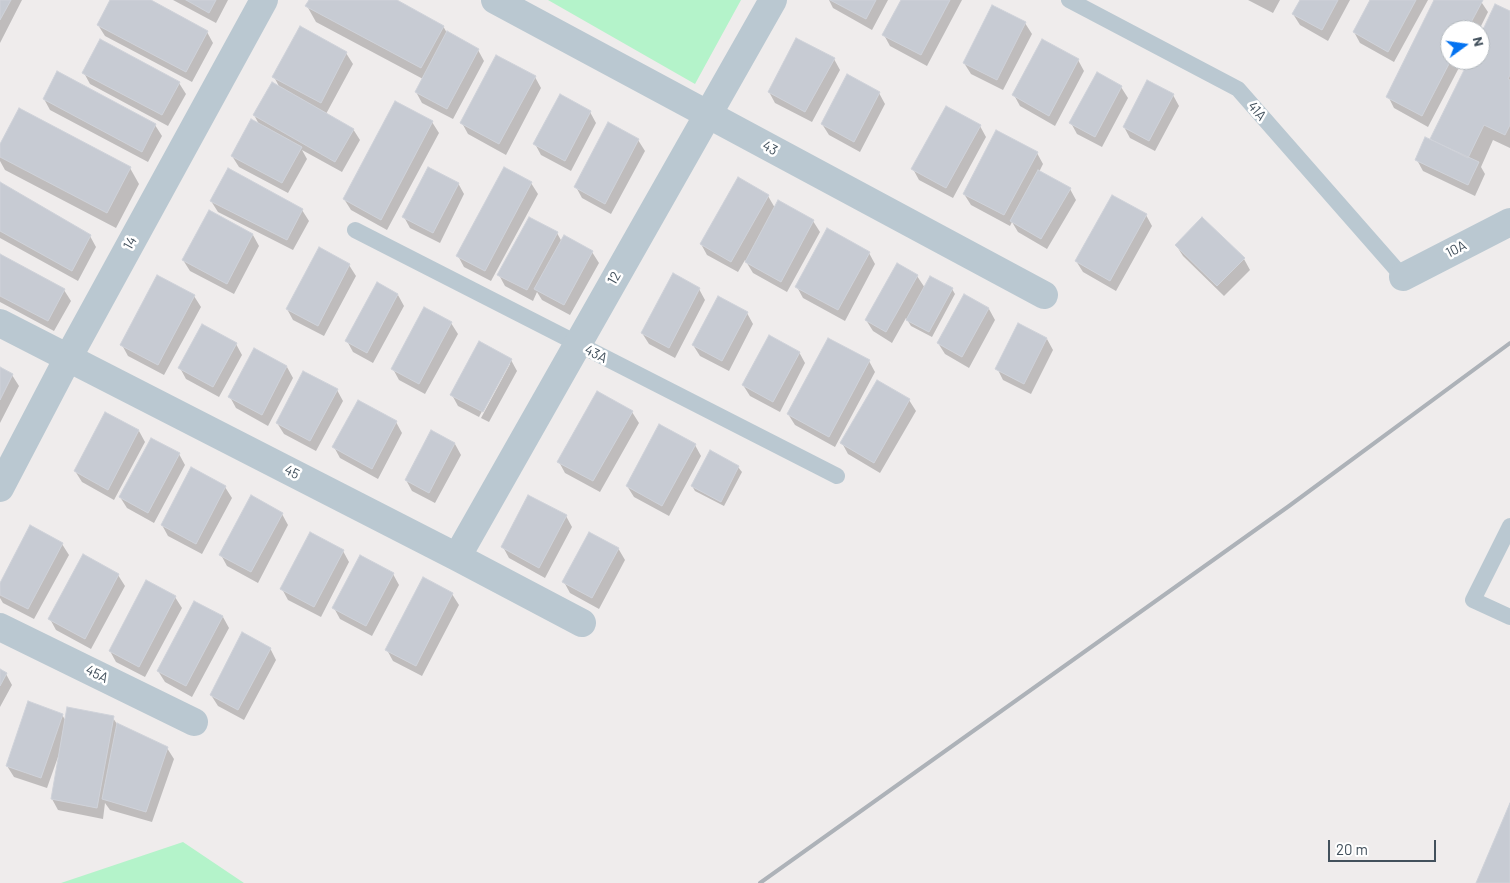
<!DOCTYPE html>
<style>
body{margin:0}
#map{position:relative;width:1510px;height:883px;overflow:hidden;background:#efecec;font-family:Barlow,sans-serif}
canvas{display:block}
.north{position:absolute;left:1440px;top:20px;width:50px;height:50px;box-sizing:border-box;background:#fff;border:1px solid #b3b9be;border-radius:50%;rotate:76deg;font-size:14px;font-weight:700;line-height:20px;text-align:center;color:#42505c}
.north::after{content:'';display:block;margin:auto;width:18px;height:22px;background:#0473f1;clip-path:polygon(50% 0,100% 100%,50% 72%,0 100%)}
.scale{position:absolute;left:1328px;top:840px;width:108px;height:22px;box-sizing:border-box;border:2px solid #42505c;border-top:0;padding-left:6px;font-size:15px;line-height:18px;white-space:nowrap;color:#42505c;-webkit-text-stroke:4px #fff;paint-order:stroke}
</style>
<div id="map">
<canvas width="1510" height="883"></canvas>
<div class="north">N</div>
<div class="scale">20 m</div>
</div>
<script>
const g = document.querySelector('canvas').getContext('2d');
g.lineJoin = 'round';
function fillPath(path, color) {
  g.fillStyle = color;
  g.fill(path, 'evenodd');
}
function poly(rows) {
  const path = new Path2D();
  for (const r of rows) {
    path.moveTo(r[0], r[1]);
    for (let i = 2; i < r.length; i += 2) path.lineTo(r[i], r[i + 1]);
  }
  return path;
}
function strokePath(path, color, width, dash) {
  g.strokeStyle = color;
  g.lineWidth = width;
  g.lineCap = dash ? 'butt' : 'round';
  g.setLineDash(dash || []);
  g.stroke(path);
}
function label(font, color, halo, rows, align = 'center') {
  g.font = font + ' Barlow,sans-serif';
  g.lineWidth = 5;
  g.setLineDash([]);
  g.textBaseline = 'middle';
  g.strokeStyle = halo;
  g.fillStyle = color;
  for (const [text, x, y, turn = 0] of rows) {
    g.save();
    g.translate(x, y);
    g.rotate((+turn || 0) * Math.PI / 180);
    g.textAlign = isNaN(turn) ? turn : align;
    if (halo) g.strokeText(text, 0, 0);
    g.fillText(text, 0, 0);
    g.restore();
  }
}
fillPath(poly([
 [548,0,741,0,695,84],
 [183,842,244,883,61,883]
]), '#b4f3ca');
fillPath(poly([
 [0,0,22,0,0,43],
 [111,0,148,0,207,32,213,43,192,82,105,36,98,25],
 [173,0,228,0,216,23],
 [310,0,394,0,443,26,447,33,478,50,484,61,453,119,422,103,416,92,423,79,316,22,307,6],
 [829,0,888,0,872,30,833,8],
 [902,0,962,0,927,66,890,46,884,35],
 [1248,0,1280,0,1273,13],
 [1301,0,1350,0,1328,41,1300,25,1293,14],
 [1372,0,1428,0,1394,62,1360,43,1354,32],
 [1436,0,1480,0,1488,12,1479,30,1450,30,1450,60,1463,60,1428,127,1394,108,1388,96],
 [1510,12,1510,148,1493,140,1481,167,1485,174,1475,196,1423,171,1417,160,1431,141,1470,60,1480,60,1480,39],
 [1025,23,1032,34,1003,90,971,74,964,63],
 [346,53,353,64,326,114,353,129,360,140,342,172,302,150,307,159,288,193,239,167,232,156,260,126,254,115,280,88,274,77],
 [834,59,840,70,812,122,775,103,769,92],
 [1078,60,1084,71,1055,126,1020,106,1014,95],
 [84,73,179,83,186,94,168,126,90,84],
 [535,77,541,88,506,155,468,134,462,123],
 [1121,87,1128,98,1102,147,1077,134,1071,123],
 [879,93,885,104,860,152,829,135,822,124],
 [1173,95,1179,106,1155,151,1130,138,1124,127],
 [44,99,155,125,162,136,148,162,50,110],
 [590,112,596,123,571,171,541,155,535,144],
 [432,122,439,133,387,230,351,210,344,199],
 [980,126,986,137,953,198,919,180,913,169],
 [638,140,645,151,611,214,582,198,576,187],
 [0,147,130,168,139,184,116,228,5,170,0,161],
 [1037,153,1043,164,1039,172,1070,189,1076,200,1047,249,1018,232,1012,222,1010,226,971,205,964,194],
 [458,183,464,194,440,243,410,228,404,217],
 [531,183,538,194,491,281,464,267,458,256],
 [0,184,90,236,96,247,78,281,0,238],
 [768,196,775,208,813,221,820,232,787,292,753,273,745,260,738,272,707,255,701,244],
 [211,201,302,210,309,221,293,250,218,212],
 [209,212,253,235,259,246,234,294,190,271,183,260],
 [1146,215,1152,226,1116,291,1083,272,1076,261],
 [557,233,562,242,592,252,599,263,570,315,542,300,537,292,533,301,505,286,499,275],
 [1176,245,1244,259,1250,270,1224,296,1183,256],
 [869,253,875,264,845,321,803,298,797,287],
 [0,255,64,290,71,301,54,331,0,302],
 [349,265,356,276,324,336,293,320,287,309],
 [917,276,925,288,952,289,955,294,932,337,911,326,906,318,892,343,873,331,866,320],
 [699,289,705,300,675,358,649,344,642,333],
 [398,295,404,306,373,363,353,352,347,341],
 [194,296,201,307,164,375,128,356,122,345],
 [965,296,989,309,995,320,969,368,945,354,938,343],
 [747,313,753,324,729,371,700,356,693,345],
 [451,323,458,334,425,394,399,380,393,369],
 [1047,339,1053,350,1031,394,1003,380,997,368],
 [236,344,242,355,219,397,186,379,180,368],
 [255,350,287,367,293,378,268,426,236,408,230,397],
 [799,352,805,363,780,412,750,396,743,385],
 [511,360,517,371,489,422,481,418,510,364,507,364,479,417,458,406,452,395],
 [869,361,875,372,835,447,795,425,788,414],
 [0,369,12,375,19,386,0,423],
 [877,382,909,400,916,411,880,473,848,454,842,443],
 [337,390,343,401,316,451,284,434,277,423],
 [632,412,639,423,600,492,565,473,559,462],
 [106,414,139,431,145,442,114,500,82,482,75,471],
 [396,422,402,433,378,479,340,458,334,447],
 [431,432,455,444,461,455,435,503,412,491,406,480],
 [695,445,701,456,669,516,634,497,627,486],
 [179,454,185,465,154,523,127,508,120,497],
 [738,467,742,472,724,506,695,491,692,486],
 [225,487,232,498,202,554,168,536,162,525],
 [282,514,288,525,258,583,227,566,221,555],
 [566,516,572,527,545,578,509,558,503,547],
 [62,544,69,555,34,619,3,603,0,598,0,586],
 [618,548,625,560,599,609,570,593,564,582],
 [343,551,349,562,321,617,288,600,282,589],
 [393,574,399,585,372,636,340,619,334,608],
 [118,575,125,586,91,649,56,630,50,619],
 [452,594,459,605,422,676,393,661,387,650],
 [175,597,182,608,145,677,116,662,110,651],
 [195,603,223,617,229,628,192,697,165,682,158,671],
 [270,648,276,660,244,720,218,706,211,695],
 [0,671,6,674,12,685,0,707],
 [62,715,66,721,113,718,117,724,167,748,174,759,152,822,110,810,105,803,103,819,58,810,52,799,59,758,58,757,47,788,14,777,7,766]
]), '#0003');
const building = poly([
 [0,0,11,0,0,20,0,0],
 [110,0,151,0,208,31,186,72,97,25,110,0],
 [186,0,216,0,209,13,186,0],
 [309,0,397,0,444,26,421,68,305,6,309,0],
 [830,0,876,0,866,19,830,0],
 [901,0,950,0,921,55,882,35,901,0],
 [1300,0,1338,0,1322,30,1292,14,1300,0],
 [1370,0,1416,0,1388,52,1353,32,1370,0],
 [1434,0,1483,0,1467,30,1450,30,1451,60,1422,116,1386,97,1434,0],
 [1495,4,1510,11,1510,75,1508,79,1510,80,1510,125,1505,135,1484,125,1468,158,1430,139,1469,60,1480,60,1480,36,1495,4],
 [992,5,1026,22,997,80,963,63,992,5],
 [300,26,347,52,321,103,272,77,300,26],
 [447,31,479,49,447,109,415,92,447,31],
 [796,38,835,58,805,112,768,92,796,38],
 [100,39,180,82,162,115,82,73,100,39],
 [1042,39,1079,59,1049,116,1012,95,1042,39],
 [496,55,536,76,499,144,460,123,496,55],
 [57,71,156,124,142,152,43,99,57,71],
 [1097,72,1122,86,1095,137,1069,123,1097,72],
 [847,74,880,92,854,142,821,124,847,74],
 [1147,80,1174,94,1149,141,1123,127,1147,80],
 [272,82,354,129,335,162,253,115,272,82],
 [560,94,591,111,565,161,533,144,560,94],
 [395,101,433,121,381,220,343,199,395,101],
 [946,106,981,125,946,188,911,169,946,106],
 [19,108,131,167,107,213,0,157,0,144,19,108],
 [251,119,302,147,282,183,231,156,251,119],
 [608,122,639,139,605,204,574,187,608,122],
 [996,130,1038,152,1004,215,963,194,996,130],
 [1425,137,1479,162,1468,185,1415,160,1425,137],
 [428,167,459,183,433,233,402,217,428,167],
 [504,167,532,182,485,271,456,256,504,167],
 [228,168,303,209,287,240,210,201,228,168],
 [1038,170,1071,188,1041,239,1010,221,1038,170],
 [738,177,769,195,731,262,700,244,738,177],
 [0,182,91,235,72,271,0,231,0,182],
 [1112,195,1147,214,1110,281,1075,261,1112,195],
 [778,200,814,220,781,282,745,262,778,200],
 [209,210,253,234,227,284,182,260,209,210],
 [529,217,558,232,527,290,497,275,529,217],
 [1202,217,1245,258,1217,286,1175,245,1202,217],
 [827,228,870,252,838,310,795,287,827,228],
 [564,235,593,251,564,305,534,289,564,235],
 [319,247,350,264,318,326,286,309,319,247],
 [0,254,65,289,48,321,0,296,0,254],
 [897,263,918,275,886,332,865,320,897,263],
 [673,273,700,288,669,348,641,333,673,273],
 [157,275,195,295,158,365,120,345,157,275],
 [930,276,953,288,929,332,906,320,930,276],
 [377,282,398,294,367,353,345,341,377,282],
 [964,294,989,308,962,357,937,343,964,294],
 [718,296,748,312,722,361,692,345,718,296],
 [424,307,452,322,419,384,391,369,424,307],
 [1018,323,1047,338,1024,384,995,369,1018,323],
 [202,324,237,343,213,387,178,368,202,324],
 [769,335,800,352,773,402,742,385,769,335],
 [828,338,870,360,829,437,787,414,828,338],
 [479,341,512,359,483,412,450,395,479,341],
 [254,348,287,366,262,415,228,397,254,348],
 [0,367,13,374,0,400,0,367],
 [303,371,338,389,310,441,276,423,303,371],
 [877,380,910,399,874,463,840,443,877,380],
 [597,391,633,411,593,481,557,462,597,391],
 [358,400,397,421,372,469,332,447,358,400],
 [105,412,139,430,108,490,74,471,105,412],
 [659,424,696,444,662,506,626,486,659,424],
 [431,430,455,443,429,493,405,480,431,430],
 [151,438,180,453,148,513,119,497,151,438],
 [710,450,739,466,721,502,691,486,710,450],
 [191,467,226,486,196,544,161,525,191,467],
 [251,495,283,513,251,572,219,555,251,495],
 [528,495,567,515,539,568,501,547,528,495],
 [30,525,63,543,28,609,0,595,0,583,30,525],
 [310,532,344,550,314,607,280,589,310,532],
 [589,532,619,548,592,598,562,582,589,532],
 [83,554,119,574,85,639,48,619,83,554],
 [360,555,394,573,366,626,332,608,360,555],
 [423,577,453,593,416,666,385,650,423,577],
 [146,580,176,596,139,667,109,651,146,580],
 [194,601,223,616,186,686,157,671,194,601],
 [242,632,271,648,238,710,210,695,242,632],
 [0,669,7,673,0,686,0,669],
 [28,701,63,714,41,778,6,766,28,701],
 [67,707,114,716,97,808,51,799,67,707],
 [117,723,168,747,146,812,102,799,117,723],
 [1510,803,1510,883,1476,883,1510,803]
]);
fillPath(building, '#c7cbd3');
strokePath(building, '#cfd2d9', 1);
strokePath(poly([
 [1069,0,1238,89,1403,277],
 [355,230,837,476],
 [1510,526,1473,600,1510,617]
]), '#bac8d1', 16);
strokePath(poly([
 [495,0,1044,295],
 [1403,277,1510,222],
 [0,323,457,557,582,623],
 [0,488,68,358,264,0],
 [457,557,773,0],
 [0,627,194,722]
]), '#bac8d1', 28);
strokePath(poly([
 [760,883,1289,506,1510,343]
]), '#adb2b8', 4);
label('14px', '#42505c', '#fff', [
 ["41A",1257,111,49],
 ["43",770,148,28],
 ["14",130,243,-61],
 ["10A",1456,249,-27],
 ["12",614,278,-60],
 ["43A",596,354,27],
 ["45",292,472,27],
 ["45A",97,674,26]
]);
</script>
